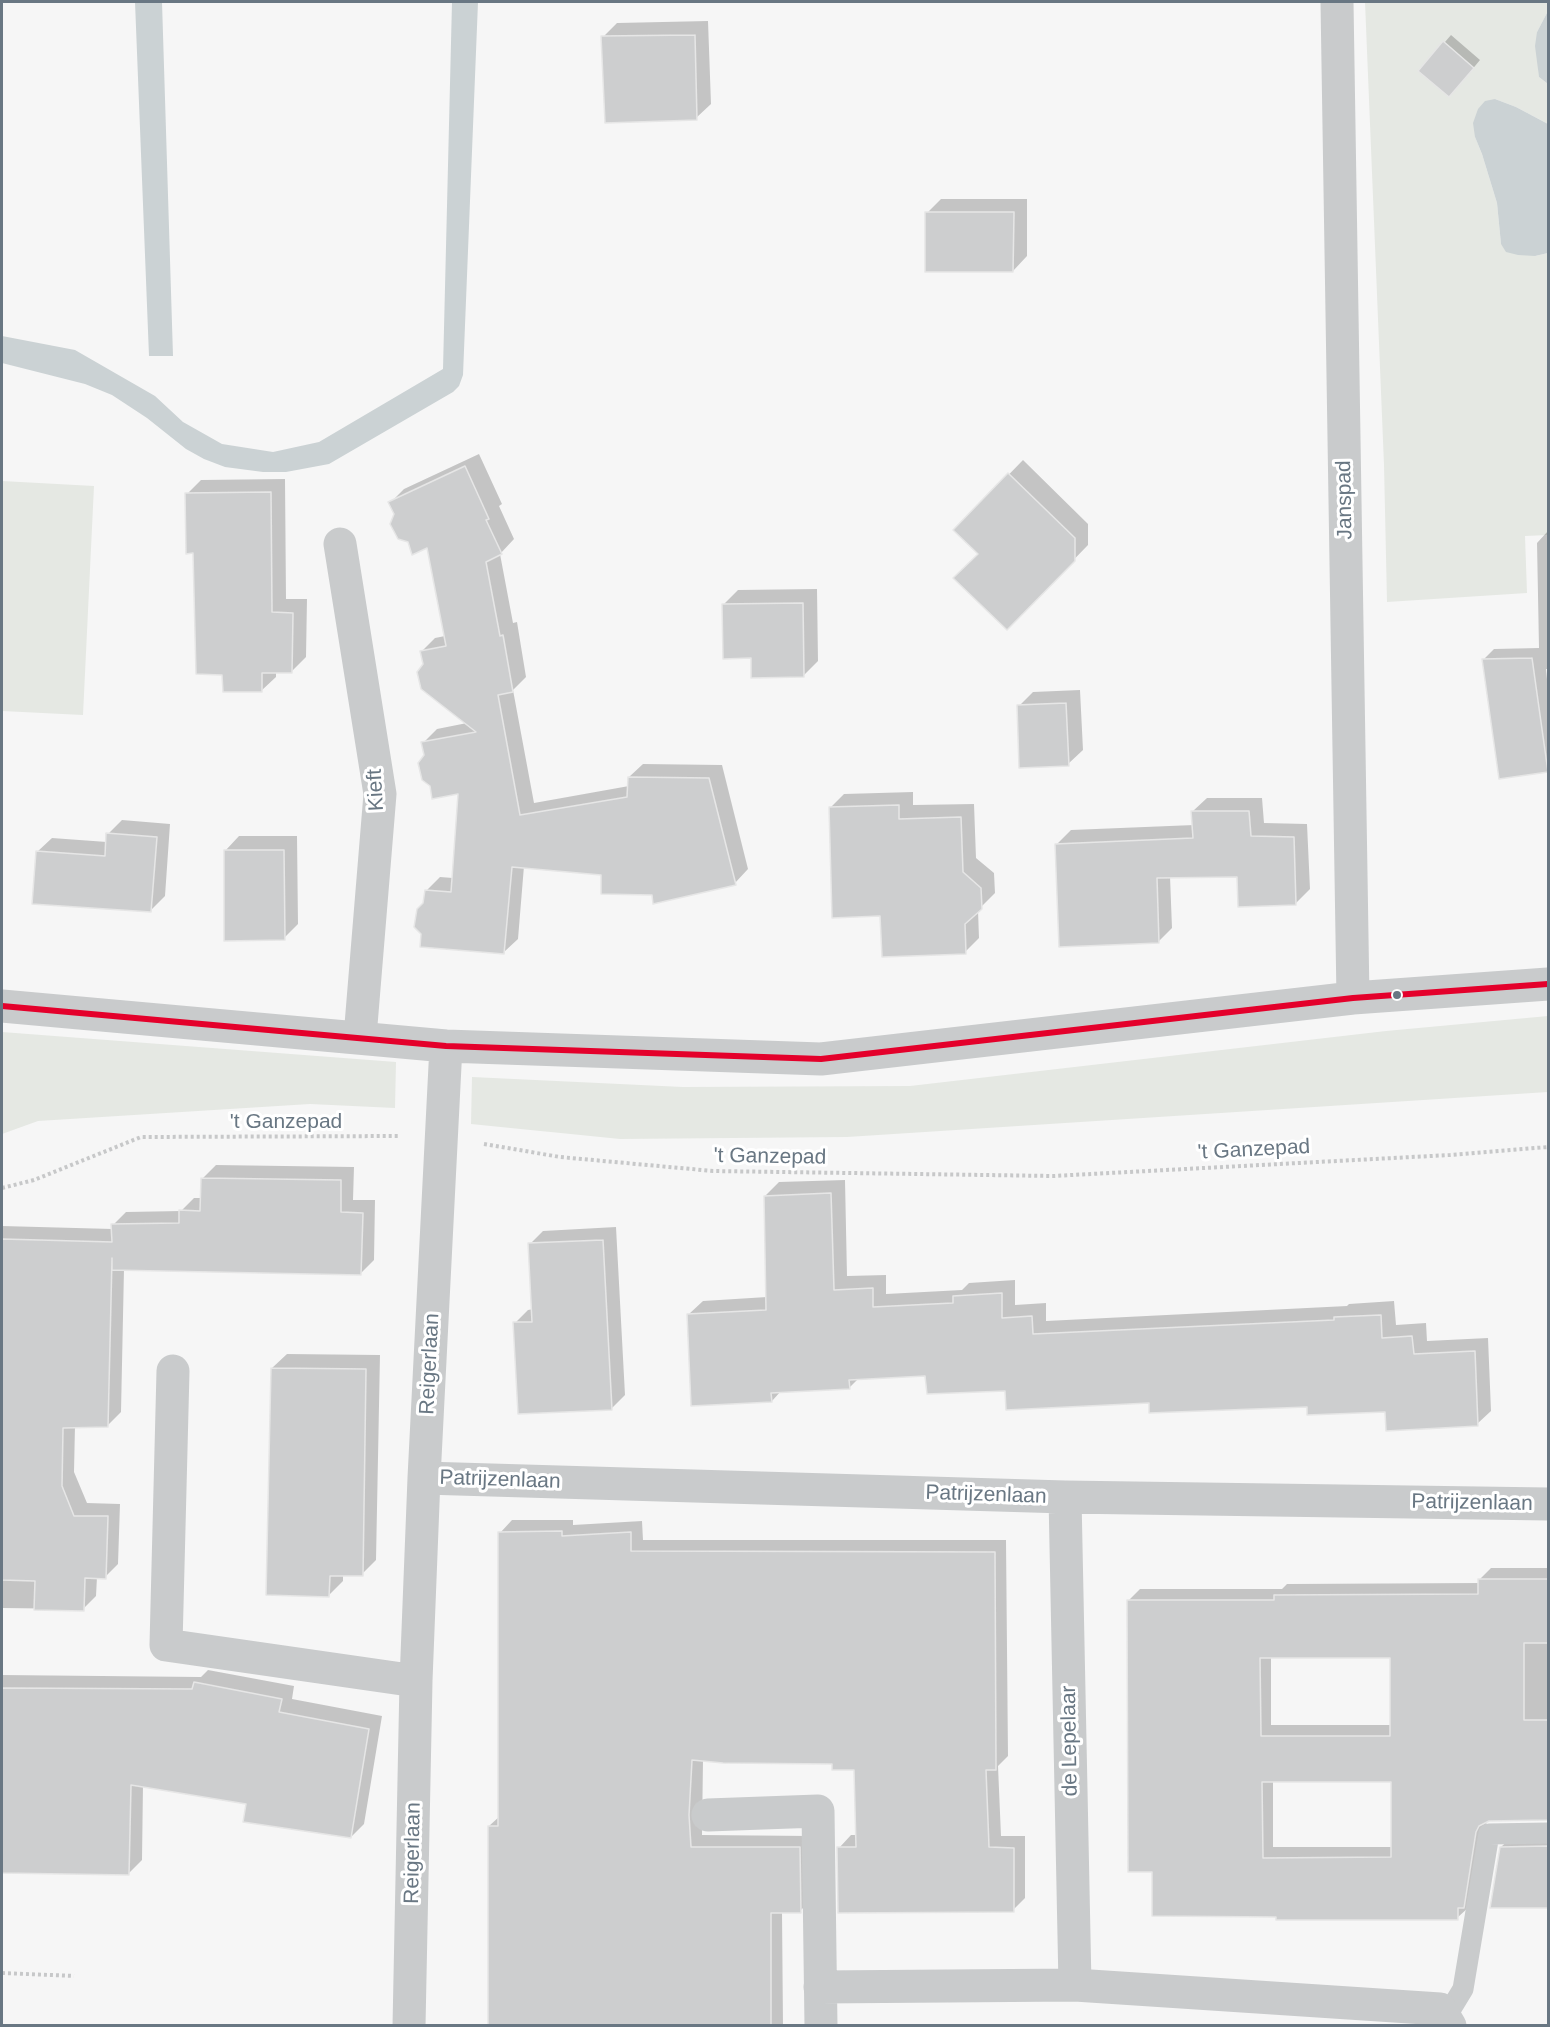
<!DOCTYPE html>
<style>
body{margin:0}
#map{position:relative;width:1550px;height:2027px;overflow:hidden;background:#f6f6f6;font-family:Arial,sans-serif}
canvas{display:block}
.frame{position:absolute;inset:0;border:3px solid #697783;pointer-events:none}
</style>
<div id="map">
<canvas width="1550" height="2027"></canvas>
<div class="frame"></div>
</div>
<script>
const g = document.querySelector('canvas').getContext('2d');
g.lineJoin = 'round';
function fillPath(path, color) {
  g.fillStyle = color;
  g.fill(path, 'evenodd');
}
function poly(rows) {
  const path = new Path2D();
  for (const r of rows) {
    path.moveTo(r[0], r[1]);
    for (let i = 2; i < r.length; i += 2) path.lineTo(r[i], r[i + 1]);
  }
  return path;
}
function strokePath(path, color, width, dash) {
  g.strokeStyle = color;
  g.lineWidth = width;
  g.lineCap = dash ? 'butt' : 'round';
  g.setLineDash(dash || []);
  g.stroke(path);
}
function label(font, color, halo, rows, align = 'center') {
  g.font = font + ' Arial,sans-serif';
  g.lineWidth = 6;
  g.setLineDash([]);
  g.textBaseline = 'middle';
  g.strokeStyle = halo;
  g.fillStyle = color;
  for (const [text, x, y, turn = 0] of rows) {
    g.save();
    g.translate(x, y);
    g.rotate((+turn || 0) * Math.PI / 180);
    g.textAlign = isNaN(turn) ? turn : align;
    if (halo) g.strokeText(text, 0, 0);
    g.fillText(text, 0, 0);
    g.restore();
  }
}
fillPath(poly([
 [1365,2,1548,2,1548,11,1537,32,1539,77,1548,84,1548,124,1516,107,1495,99,1475,137,1482,154,1497,203,1501,244,1535,256,1548,253,1548,535,1525,536,1527,593,1387,602,1384,465],
 [2,481,94,486,83,715,2,711],
 [1548,1016,1548,1092,847,1137,620,1139,471,1124,472,1077,683,1087,910,1086,1386,1031],
 [2,1032,396,1062,395,1108,310,1104,38,1121,2,1134]
]), '#e5e8e3');
fillPath(poly([
 [135,2,162,2,173,356,149,356],
 [452,2,478,2,463,375,459,386,453,392,329,464,286,472,263,472,225,467,204,459,186,449,147,418,112,395,85,384,2,363,2,336,75,350,155,396,183,422,222,444,273,452,319,442,443,369],
 [1548,11,1548,84,1539,77,1535,46,1537,32],
 [1495,99,1516,107,1548,124,1548,253,1535,256,1518,255,1506,252,1501,244,1497,203,1482,154,1475,137,1473,123,1478,109,1485,101]
]), '#cbd2d4');
fillPath(poly([
 [708,21,711,104,696,118,603,37,617,23],
 [1451,35,1480,60,1456,89,1421,70],
 [941,199,1027,199,1027,256,1013,271,927,213],
 [479,454,502,504,499,506,514,539,500,554,513,623,517,622,526,677,513,690,534,803,629,786,629,777,643,764,722,765,748,869,735,883,654,894,603,873,524,866,518,939,504,952,425,903,426,891,440,877,453,878,460,792,423,743,437,729,467,723,424,664,422,651,435,638,445,636,428,546,396,514,390,503,404,489],
 [1023,460,1088,524,1088,545,1021,614,980,554,955,530],
 [285,479,286,599,307,599,306,657,292,671,276,671,276,677,261,691,224,673,194,552,187,494,201,480],
 [1548,531,1548,669,1546,669,1548,689,1548,771,1483,660,1494,649,1539,648,1537,543],
 [817,589,818,661,804,675,752,657,724,604,738,590],
 [1080,690,1083,750,1068,764,1019,706,1033,692],
 [913,792,913,805,974,804,976,858,994,873,995,893,978,910,979,938,965,952,881,915,830,808,844,794],
 [1207,798,1262,798,1264,823,1307,824,1310,889,1296,903,1238,875,1170,876,1172,928,1158,942,1057,844,1071,830,1194,825,1193,811],
 [122,820,170,824,165,896,151,910,37,852,52,838,107,842,108,834],
 [239,836,297,836,298,924,284,938,225,851],
 [216,1165,354,1167,353,1200,375,1200,374,1260,361,1273,124,1269,121,1412,108,1425,75,1426,74,1472,87,1503,120,1504,118,1564,105,1577,97,1577,96,1596,83,1609,2,1608,2,1226,113,1229,113,1225,126,1212,181,1211,194,1198,202,1198,203,1178],
 [845,1180,847,1276,886,1275,886,1294,962,1290,969,1283,1015,1280,1015,1305,1046,1303,1046,1321,1347,1306,1349,1304,1394,1301,1396,1325,1426,1323,1427,1341,1488,1338,1491,1411,1477,1424,1387,1410,1308,1405,1150,1401,1007,1389,927,1375,859,1378,849,1388,781,1391,772,1401,689,1314,703,1301,767,1297,765,1196,779,1182],
 [616,1227,625,1395,611,1409,515,1323,528,1310,533,1309,530,1244,543,1231],
 [287,1354,380,1355,376,1560,362,1574,343,1574,343,1581,329,1595,272,1368],
 [512,1520,573,1520,573,1525,642,1521,643,1540,1006,1540,1008,1756,998,1766,1001,1836,1025,1836,1025,1898,1013,1910,839,1848,851,1835,857,1835,855,1769,833,1762,703,1760,702,1835,811,1836,812,1899,800,1911,782,1911,783,2026,490,2026,489,1826,500,1816,500,1533],
 [1491,1568,1548,1568,1548,1819,1487,1820,1475,1895,1469,1907,1457,1918,1277,1916,1153,1871,1128,1601,1140,1589,1282,1589,1287,1584,1480,1583,1480,1579],
 [1271,1656,1391,1656,1391,1725,1271,1725],
 [1273,1781,1393,1781,1393,1847,1273,1847],
 [208,1670,294,1686,292,1699,382,1716,364,1824,351,1837,248,1803,143,1785,142,1860,128,1874,2,1872,2,1675,201,1677],
 [1548,1834,1548,1906,1491,1906,1501,1847,1513,1836]
]), '#0003');
const building = poly([
 [695,35,697,120,605,123,601,36,695,35],
 [1443,41,1474,68,1449,97,1418,71,1443,41],
 [925,212,1014,212,1013,272,925,272,925,212],
 [465,466,489,519,486,520,502,554,486,562,500,636,503,635,513,692,498,695,520,815,627,797,628,777,709,778,736,885,653,904,652,895,601,894,601,875,512,867,504,954,420,947,421,934,414,927,417,909,423,903,425,890,451,892,458,794,432,799,430,786,422,780,418,763,424,755,421,742,476,732,421,689,417,672,423,664,420,651,446,646,427,548,412,555,408,542,398,539,390,524,394,514,388,502,465,466],
 [1008,473,1075,538,1075,561,1007,630,953,578,978,554,953,530,1008,473],
 [271,492,272,612,293,613,292,673,262,673,262,692,223,692,222,675,196,674,193,553,186,554,185,493,271,492],
 [803,603,804,677,751,678,751,658,723,659,722,604,803,603],
 [1532,658,1548,772,1499,779,1482,659,1532,658],
 [1066,703,1069,766,1019,768,1017,705,1066,703],
 [899,805,899,819,961,817,963,872,981,888,982,909,965,924,966,954,882,957,880,916,832,918,829,807,899,805],
 [1191,811,1249,811,1251,836,1294,837,1296,905,1238,907,1237,877,1157,878,1159,943,1059,947,1055,844,1193,838,1191,811],
 [106,833,157,837,151,912,32,904,36,851,105,856,106,833],
 [224,850,284,850,285,940,224,941,224,850],
 [201,1178,341,1180,341,1212,363,1213,361,1275,112,1270,112,1258,108,1427,63,1428,62,1486,74,1516,108,1516,106,1579,85,1578,84,1611,34,1610,35,1581,2,1580,2,1239,112,1242,111,1224,179,1223,179,1210,200,1211,201,1178],
 [831,1193,834,1290,873,1288,873,1307,953,1303,953,1296,1002,1293,1002,1318,1032,1316,1033,1334,1334,1320,1334,1317,1381,1315,1382,1338,1412,1336,1414,1354,1475,1351,1478,1426,1386,1431,1385,1412,1307,1415,1307,1407,1149,1413,1149,1403,1006,1410,1005,1391,927,1394,925,1376,849,1380,850,1389,771,1393,772,1402,691,1406,687,1314,766,1310,764,1196,831,1193],
 [603,1240,612,1410,518,1414,513,1322,532,1322,528,1243,603,1240],
 [271,1368,366,1369,363,1576,330,1576,329,1597,266,1595,271,1368],
 [562,1531,562,1536,631,1532,631,1551,995,1552,996,1770,986,1770,989,1847,1014,1848,1014,1912,838,1913,837,1847,856,1847,854,1770,832,1770,832,1764,723,1763,692,1760,689,1815,691,1847,800,1847,801,1913,771,1913,771,2025,488,2025,488,1826,498,1826,498,1532,562,1531],
 [1478,1579,1548,1579,1548,1643,1524,1643,1524,1720,1548,1720,1548,1820,1489,1821,1479,1826,1476,1832,1464,1908,1458,1908,1458,1920,1276,1920,1276,1917,1152,1916,1152,1872,1128,1872,1127,1600,1274,1600,1274,1595,1478,1594,1478,1579],
 [1260,1658,1390,1658,1390,1736,1261,1736,1260,1658],
 [1262,1782,1391,1782,1391,1857,1263,1858,1262,1782],
 [194,1682,282,1699,279,1712,369,1729,351,1838,243,1822,246,1804,131,1785,129,1875,2,1873,2,1688,192,1689,194,1682],
 [1548,1846,1548,1908,1490,1908,1500,1847,1548,1846]
]);
fillPath(building, '#cdcecf');
strokePath(building, '#e6e6e6', 1.5);
strokePath(poly([
 [484,1144,560,1157,713,1171,1053,1176,1450,1155,1548,1147],
 [2,1188,34,1180,141,1137,399,1136],
 [2,1973,74,1976]
]), '#c7c8c9', 4, [3, 3]);
strokePath(poly([
 [1446,2017,1463,1989,1489,1834,1548,1833]
]), '#c9cbcc', 21);
strokePath(poly([
 [1337,2,1353,998],
 [340,544,380,794,360,1037],
 [2,1006,446,1046,821,1059,1353,998,1548,984],
 [173,1371,166,1645,416,1681],
 [424,1478,1065,1497,1548,1504],
 [1065,1497,1075,1985],
 [708,1815,818,1811,821,2026],
 [820,1987,1075,1985,1440,2009,1450,2026],
 [409,2026,416,1681,424,1478,446,1046]
]), '#c9cbcc', 33);
strokePath(poly([
 [2,1006,446,1046,821,1059,1353,998,1548,984]
]), '#e4002b', 6);
for (const [x, y, r, color] of [
 [1397,995,5,"#697783"]
]) {
  const dot = new Path2D();
  dot.arc(x, y, r, 0, 2 * Math.PI);
  g.fillStyle = color;
  g.fill(dot);
  strokePath(dot, '#fff', 2);
}
label('21px', '#697783', '#fff', [
 ["Janspad",1345,500,-91],
 ["Kieft",376,790,-93],
 ["'t Ganzepad",286,1122],
 ["'t Ganzepad",1254,1150,-3],
 ["'t Ganzepad",770,1157,1],
 ["Reigerlaan",430,1364,-87],
 ["Patrijzenlaan",500,1480,2],
 ["Patrijzenlaan",986,1495,2],
 ["Patrijzenlaan",1472,1503,1],
 ["de Lepelaar",1070,1741,-91],
 ["Reigerlaan",413,1853,-89]
]);
</script>
